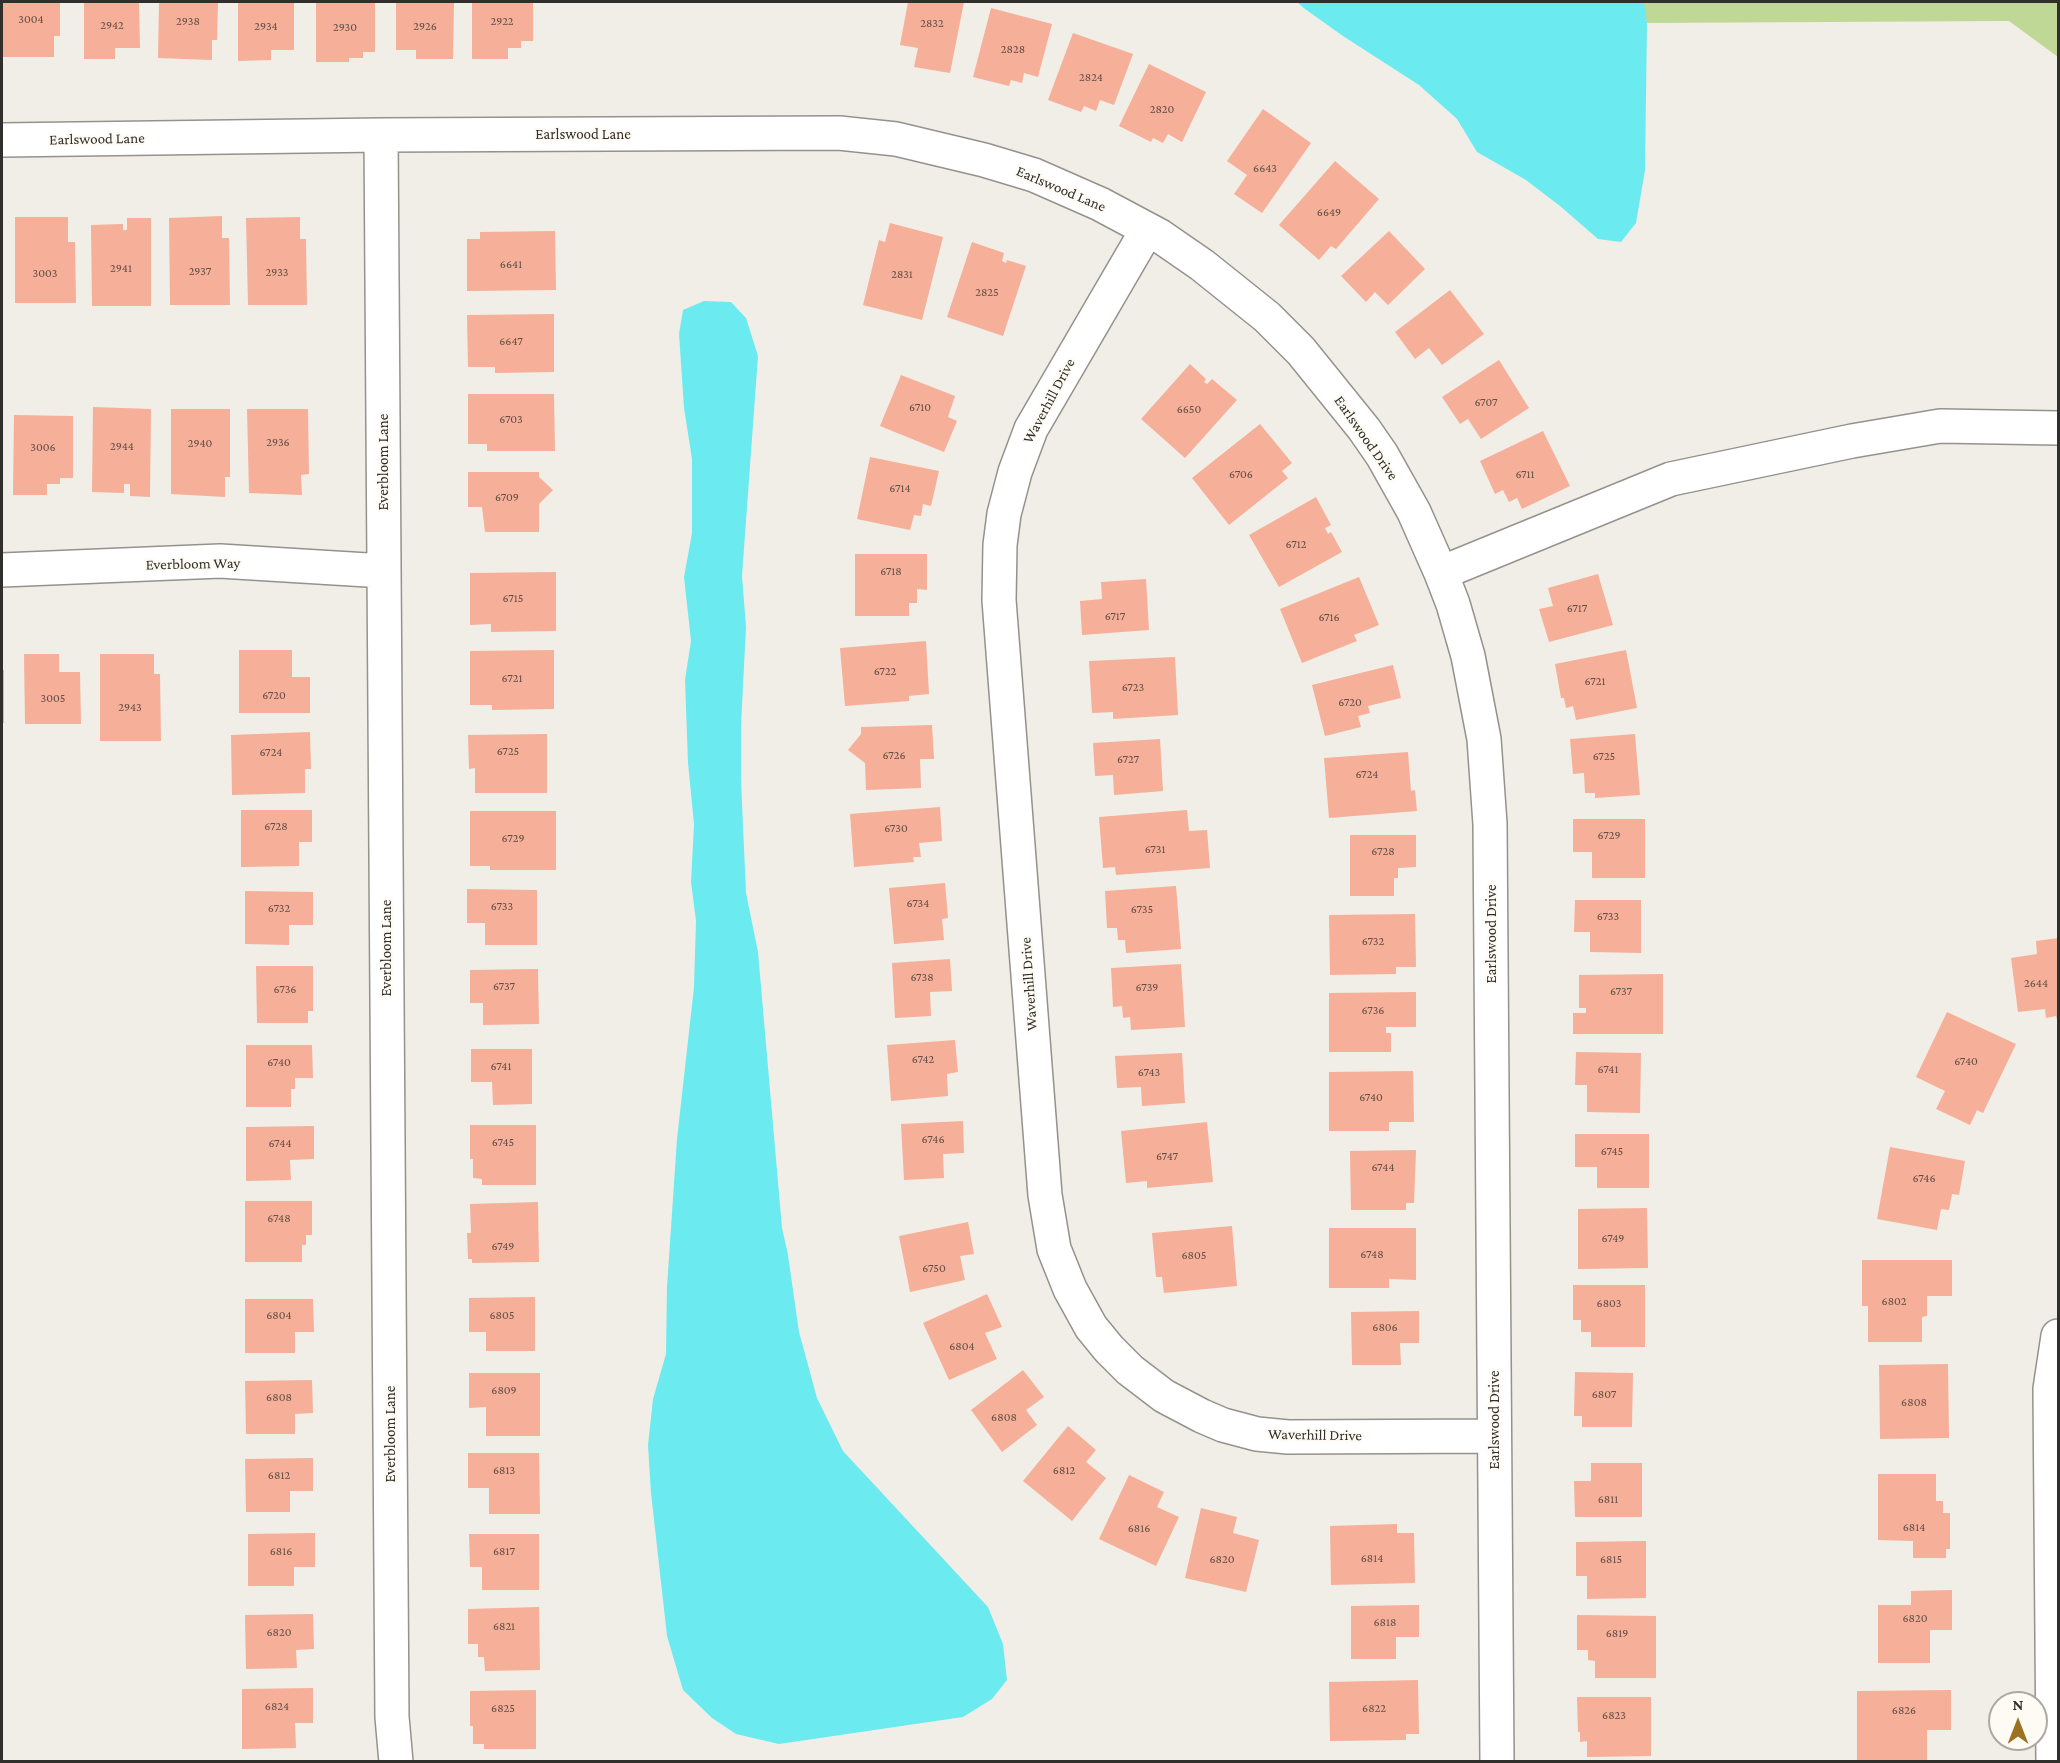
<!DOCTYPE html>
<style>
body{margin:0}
#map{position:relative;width:2060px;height:1763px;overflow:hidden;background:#f1eee7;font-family:"Crimson Pro",serif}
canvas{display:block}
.frame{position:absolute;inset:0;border:3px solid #302f2c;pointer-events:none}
.north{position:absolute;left:1988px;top:1691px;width:60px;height:60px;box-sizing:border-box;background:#fefbf4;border:2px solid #aca9a4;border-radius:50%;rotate:0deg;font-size:16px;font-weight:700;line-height:24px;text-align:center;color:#302f2c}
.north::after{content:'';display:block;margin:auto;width:21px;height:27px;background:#9c7220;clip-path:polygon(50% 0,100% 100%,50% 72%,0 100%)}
</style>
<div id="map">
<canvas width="2060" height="1763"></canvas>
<div class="frame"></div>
<div class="north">N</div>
</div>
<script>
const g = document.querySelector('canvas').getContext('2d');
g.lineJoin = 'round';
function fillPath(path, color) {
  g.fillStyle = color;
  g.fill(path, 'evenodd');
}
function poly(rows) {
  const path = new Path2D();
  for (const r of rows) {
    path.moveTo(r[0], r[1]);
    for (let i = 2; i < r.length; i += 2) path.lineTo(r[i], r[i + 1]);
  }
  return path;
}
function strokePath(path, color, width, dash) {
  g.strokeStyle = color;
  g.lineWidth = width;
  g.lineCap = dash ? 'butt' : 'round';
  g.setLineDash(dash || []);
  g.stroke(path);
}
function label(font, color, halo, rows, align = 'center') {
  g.font = font + ' "Crimson Pro",serif';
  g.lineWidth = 4.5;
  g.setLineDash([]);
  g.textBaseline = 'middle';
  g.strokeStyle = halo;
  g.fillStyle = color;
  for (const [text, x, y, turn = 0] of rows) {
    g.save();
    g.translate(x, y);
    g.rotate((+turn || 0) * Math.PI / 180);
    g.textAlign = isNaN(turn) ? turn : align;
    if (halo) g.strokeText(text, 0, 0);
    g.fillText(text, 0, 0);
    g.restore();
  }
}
fillPath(poly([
 [1641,2,2058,2,2058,57,2009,21,1647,23]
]), '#c0d895');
fillPath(poly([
 [1297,2,1644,2,1647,23,1645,170,1636,223,1621,242,1598,239,1560,206,1526,180,1477,152,1457,119,1419,85,1343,36,1305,9],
 [704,301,731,302,746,318,758,356,742,576,746,627,741,726,741,780,746,893,758,952,782,1228,788,1255,799,1332,817,1398,843,1451,988,1607,1003,1644,1007,1680,992,1699,963,1717,779,1744,736,1734,712,1718,683,1690,667,1636,651,1493,648,1445,653,1399,666,1354,667,1287,677,1139,694,987,696,921,691,882,694,824,688,763,685,680,691,641,684,577,692,533,692,459,684,408,679,334,683,310]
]), '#6bebef');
fillPath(poly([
 [2,2,60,2,60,36,54,36,54,57,2,57],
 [84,2,139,2,140,48,115,48,115,59,84,59],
 [159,2,218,2,217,40,212,40,212,60,158,58],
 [238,2,294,2,294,50,271,50,271,60,238,61],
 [316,2,375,2,375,52,363,52,363,58,349,58,349,62,316,62],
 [396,2,454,2,453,59,416,59,416,50,396,50],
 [472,2,533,2,533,41,521,41,521,48,508,48,508,59,472,59],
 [908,2,964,2,950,73,914,67,918,48,900,45],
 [991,8,1052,24,1038,77,1024,73,1022,83,1011,80,1009,86,973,77],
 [1073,33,1133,54,1114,105,1100,100,1096,111,1084,106,1081,112,1048,100],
 [1149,64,1206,92,1182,142,1168,134,1163,143,1153,138,1151,142,1119,126],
 [1263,109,1311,143,1262,213,1234,194,1247,175,1227,161],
 [1335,161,1379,199,1336,249,1331,246,1319,260,1279,225],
 [222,216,222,238,229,238,230,305,170,305,169,218],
 [15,217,68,217,68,242,75,242,76,303,15,303],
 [300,217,300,239,306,239,307,305,248,305,246,218],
 [127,218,151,218,151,306,92,306,91,225,123,224,123,230,127,230],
 [890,223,943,237,922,320,863,305,879,240,885,242],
 [555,231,556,290,467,291,467,239,480,239,480,232],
 [1389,231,1425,269,1388,305,1375,292,1366,302,1341,276],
 [972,242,1004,253,1002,261,1006,263,1007,260,1026,266,1003,336,947,317],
 [1450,290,1484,334,1442,365,1429,348,1415,359,1395,332],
 [554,314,554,372,495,373,495,367,468,367,467,315],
 [1499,360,1529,408,1481,439,1468,419,1460,424,1442,397],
 [1190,364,1206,379,1204,382,1207,384,1212,379,1237,400,1185,458,1141,419],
 [901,375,955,396,948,417,957,421,944,452,880,426],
 [468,394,554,394,555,451,487,451,487,444,468,444],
 [93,407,151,409,150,497,130,496,130,484,124,484,124,493,92,492],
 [171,409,230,409,230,477,225,477,225,497,171,494],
 [247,409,308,409,309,474,301,475,302,495,249,493],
 [14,415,73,416,73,478,60,478,60,484,47,484,47,495,13,495],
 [1260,424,1292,463,1282,471,1288,478,1229,525,1192,478],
 [1543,431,1570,486,1522,509,1517,498,1509,502,1503,490,1495,494,1480,461],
 [870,457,939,471,931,506,923,504,921,516,914,515,910,530,857,519],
 [468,472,539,472,539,477,553,490,539,504,539,532,485,532,482,507,468,507],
 [1316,497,1331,525,1325,528,1328,534,1331,532,1342,552,1279,587,1249,535],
 [855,554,927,554,927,590,917,589,917,603,909,603,909,616,855,616],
 [556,572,556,631,491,632,491,624,470,625,470,573],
 [1598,574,1613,625,1549,642,1539,609,1553,606,1548,588],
 [1359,577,1379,625,1354,635,1357,641,1302,663,1280,609],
 [1146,579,1149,630,1082,635,1080,601,1102,599,1101,582],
 [926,641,929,694,909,696,909,701,845,706,840,648],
 [239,650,292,650,292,677,310,677,310,713,239,713],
 [554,650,554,709,492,710,492,705,470,705,470,651],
 [1626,650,1637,708,1576,720,1573,706,1566,708,1564,698,1561,698,1555,664],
 [24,654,59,654,59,672,80,672,81,724,25,724],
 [100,654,154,654,154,674,160,674,161,741,100,741],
 [1175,657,1178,715,1113,719,1113,712,1092,713,1089,661],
 [1393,665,1401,698,1368,706,1370,713,1358,716,1361,727,1325,736,1312,685],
 [2,670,4,670,4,723,2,723],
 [932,725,934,759,920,759,921,788,866,790,865,763,848,750,861,734,861,727],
 [310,732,311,769,305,769,305,793,232,795,231,735],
 [547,734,547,793,475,793,475,768,469,769,468,735],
 [1635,734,1640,795,1595,798,1595,793,1585,793,1584,773,1573,774,1570,739],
 [1160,739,1163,791,1114,795,1113,775,1095,776,1093,743],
 [1408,752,1411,791,1415,790,1417,811,1329,818,1324,758],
 [940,807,942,841,919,843,921,857,913,857,914,862,854,867,850,814],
 [241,810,312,810,312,842,299,842,299,866,241,867],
 [1187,810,1189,831,1207,830,1210,868,1116,875,1115,867,1103,868,1099,817],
 [470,811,556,811,556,870,490,870,490,866,470,866],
 [1573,819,1645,819,1645,878,1592,878,1592,852,1573,852],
 [1350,835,1416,835,1416,867,1398,868,1398,878,1394,878,1394,896,1350,896],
 [945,883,948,918,942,919,944,940,894,944,889,888],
 [1176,886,1181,949,1126,953,1125,940,1118,940,1117,928,1107,928,1105,891],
 [467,889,537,890,537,945,485,945,485,923,467,923],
 [245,891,313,892,313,925,289,925,289,945,245,944],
 [1575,900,1641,900,1641,953,1590,952,1590,932,1574,932],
 [1415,914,1416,967,1396,967,1396,974,1330,975,1329,915],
 [2058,938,2058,1022,2056,1016,2046,1018,2045,1009,2018,1012,2011,958,2037,954,2036,941],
 [950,959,952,991,930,992,931,1016,895,1018,892,963],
 [1181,964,1185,1027,1131,1030,1130,1017,1123,1018,1122,1006,1113,1007,1111,968],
 [256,966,313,966,313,1011,308,1011,308,1023,257,1023],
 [538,969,539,1024,483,1025,483,1003,470,1003,470,970],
 [1663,974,1663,1034,1573,1034,1573,1013,1586,1013,1586,1008,1579,1008,1579,975],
 [1416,992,1416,1027,1386,1027,1386,1033,1391,1033,1391,1052,1329,1052,1329,993],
 [1947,1012,2016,1044,1983,1113,1977,1110,1970,1125,1936,1109,1945,1091,1916,1077],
 [955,1040,958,1072,947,1074,948,1096,891,1101,887,1045],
 [246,1045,312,1045,313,1078,295,1078,295,1089,291,1089,291,1107,246,1107],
 [471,1049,532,1049,532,1104,493,1105,492,1082,471,1082],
 [1576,1052,1641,1053,1640,1113,1587,1112,1587,1085,1575,1085],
 [1182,1053,1185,1103,1142,1106,1141,1087,1117,1088,1115,1056],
 [1413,1071,1414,1122,1389,1122,1389,1131,1329,1131,1329,1072],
 [963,1121,964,1153,943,1154,944,1178,904,1180,901,1124],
 [1207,1122,1213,1182,1147,1188,1147,1181,1126,1183,1121,1131],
 [470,1125,536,1125,536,1185,482,1185,482,1179,473,1178,473,1159,470,1159],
 [314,1126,314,1159,290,1160,291,1180,246,1181,246,1127],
 [1575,1134,1649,1134,1649,1188,1597,1188,1597,1167,1575,1167],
 [1890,1147,1965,1161,1959,1195,1952,1194,1949,1210,1941,1209,1937,1230,1877,1219],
 [1416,1150,1414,1203,1406,1203,1406,1210,1351,1210,1350,1151],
 [245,1201,312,1201,312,1235,306,1235,306,1245,302,1245,302,1262,245,1262],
 [538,1202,539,1262,472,1263,472,1259,468,1259,467,1233,471,1233,470,1204],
 [1647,1208,1648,1268,1578,1269,1578,1209],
 [968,1222,974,1254,960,1256,965,1280,910,1292,899,1236],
 [1232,1226,1237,1286,1164,1293,1162,1277,1156,1277,1152,1233],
 [1329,1228,1416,1228,1416,1280,1389,1279,1389,1288,1329,1288],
 [1862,1260,1952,1260,1952,1296,1927,1296,1927,1316,1922,1317,1922,1342,1868,1342,1868,1306,1862,1306],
 [1573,1285,1645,1285,1645,1347,1591,1347,1591,1332,1581,1332,1581,1320,1573,1320],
 [987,1294,1002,1327,985,1333,997,1359,949,1380,923,1323],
 [535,1297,535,1351,486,1351,486,1332,469,1332,469,1298],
 [245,1299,313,1299,314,1332,295,1332,295,1353,245,1353],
 [1419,1311,1419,1343,1400,1343,1401,1365,1352,1365,1351,1312],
 [1948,1364,1949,1438,1880,1439,1879,1365],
 [1023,1370,1044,1397,1026,1410,1037,1425,1002,1452,971,1410],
 [1575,1372,1633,1373,1632,1427,1582,1427,1582,1416,1574,1416],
 [469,1373,540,1373,540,1436,486,1436,486,1407,469,1408],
 [312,1380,313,1413,295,1414,295,1434,246,1434,245,1381],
 [1068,1426,1096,1450,1086,1462,1106,1478,1072,1521,1023,1481],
 [468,1453,539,1453,540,1514,489,1514,489,1488,468,1488],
 [313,1458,313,1491,290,1491,290,1512,246,1512,245,1459],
 [1591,1463,1642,1463,1642,1517,1575,1517,1574,1481,1591,1481],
 [1878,1474,1936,1474,1936,1501,1943,1501,1943,1513,1950,1513,1950,1549,1946,1549,1946,1558,1913,1558,1913,1541,1878,1540],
 [1129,1475,1164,1492,1157,1507,1179,1517,1156,1566,1099,1539],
 [1201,1508,1237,1517,1233,1533,1259,1540,1246,1592,1185,1578],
 [1397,1524,1397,1533,1414,1533,1415,1583,1331,1585,1330,1526],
 [315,1533,315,1567,294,1567,294,1586,248,1586,248,1534],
 [469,1534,539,1534,539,1590,482,1590,482,1567,470,1567],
 [1646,1541,1646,1598,1587,1599,1587,1576,1576,1576,1576,1542],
 [1952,1590,1952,1630,1930,1630,1930,1663,1878,1663,1878,1605,1911,1605,1911,1591],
 [1419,1605,1419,1637,1396,1637,1396,1659,1351,1659,1351,1606],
 [539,1607,540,1670,485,1671,484,1657,478,1657,478,1644,468,1644,468,1609],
 [313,1614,314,1649,296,1650,297,1668,246,1669,245,1615],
 [1577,1615,1656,1616,1656,1678,1595,1678,1595,1661,1588,1660,1588,1650,1577,1650],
 [1418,1680,1419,1734,1406,1734,1406,1740,1330,1741,1329,1682],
 [313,1688,313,1723,295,1723,296,1748,242,1749,242,1689],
 [536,1690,536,1749,484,1749,484,1744,473,1744,473,1726,470,1726,470,1691],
 [1951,1690,1951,1730,1927,1730,1927,1762,1857,1762,1857,1691],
 [1577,1697,1651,1697,1651,1756,1587,1757,1587,1741,1580,1742,1580,1732,1578,1732]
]), '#f6af98');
const minor = poly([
 [381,135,392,1717,396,1762],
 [2,140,381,135,839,133,896,139,984,160,1034,175,1100,204,1160,236,1202,265,1267,317,1301,351,1364,429,1382,455,1414,512,1441,573,1453,604,1468,656,1484,739,1490,824,1497,1762],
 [1147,230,1031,429,1015,472,1004,514,1000,545,999,600,1045,1195,1054,1249,1070,1289,1091,1327,1109,1349,1130,1370,1164,1396,1202,1416,1223,1425,1257,1434,1288,1437,1494,1436],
 [2,570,220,561,384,571],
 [1441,573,1671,479,1852,441,1940,426,2058,428],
 [2053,1762,2050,1389,2058,1336]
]);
strokePath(minor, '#95928d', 36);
strokePath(minor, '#fff', 33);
label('12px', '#624f47', null, [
 ["3004",31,19],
 ["2938",188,21],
 ["2922",502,21],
 ["2832",932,23],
 ["2942",112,25],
 ["2934",266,26],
 ["2926",425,26],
 ["2930",345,27],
 ["2828",1013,49],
 ["2824",1091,77],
 ["2820",1162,109],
 ["6643",1265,168],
 ["6649",1329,212],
 ["6641",511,264],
 ["2941",121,268],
 ["2937",200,271],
 ["2933",277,272],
 ["3003",45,273],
 ["2831",902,274],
 ["2825",987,292],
 ["6647",511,341],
 ["6707",1486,402],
 ["6710",920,407],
 ["6650",1189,409],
 ["6703",511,419],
 ["2936",278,442],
 ["2940",200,443],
 ["2944",122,446],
 ["3006",43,447],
 ["6706",1241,474],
 ["6711",1525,474],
 ["6714",900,488],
 ["6709",507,497],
 ["6712",1296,544],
 ["6718",891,571],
 ["6715",513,598],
 ["6717",1577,608],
 ["6717",1115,616],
 ["6716",1329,617],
 ["6722",885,671],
 ["6721",512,678],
 ["6721",1595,681],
 ["6723",1133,687],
 ["6720",274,695],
 ["3005",53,698],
 ["6720",1350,702],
 ["2943",130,707],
 ["6725",508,751],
 ["6724",271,752],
 ["6726",894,755],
 ["6725",1604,756],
 ["6727",1128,759],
 ["6724",1367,774],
 ["6728",276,826],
 ["6730",896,828],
 ["6729",1609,835],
 ["6729",513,838],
 ["6731",1155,849],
 ["6728",1383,851],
 ["6734",918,903],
 ["6733",502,906],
 ["6732",279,908],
 ["6735",1142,909],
 ["6733",1608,916],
 ["6732",1373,941],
 ["6738",922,977],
 ["2644",2036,983],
 ["6737",504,986],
 ["6739",1147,987],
 ["6736",285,989],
 ["6737",1621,991],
 ["6736",1373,1010],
 ["6742",923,1059],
 ["6740",1966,1061],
 ["6740",279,1062],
 ["6741",501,1066],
 ["6741",1608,1069],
 ["6743",1149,1072],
 ["6740",1371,1097],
 ["6746",933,1139],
 ["6745",503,1142],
 ["6744",280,1143],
 ["6745",1612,1151],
 ["6747",1167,1156],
 ["6744",1383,1167],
 ["6746",1924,1178],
 ["6748",279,1218],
 ["6749",1613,1238],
 ["6749",503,1246],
 ["6748",1372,1254],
 ["6805",1194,1255],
 ["6750",934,1268],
 ["6802",1894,1301],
 ["6803",1609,1303],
 ["6804",279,1315],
 ["6805",502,1315],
 ["6806",1385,1327],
 ["6804",962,1346],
 ["6809",504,1390],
 ["6807",1604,1394],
 ["6808",279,1397],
 ["6808",1914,1402],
 ["6808",1004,1417],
 ["6813",504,1470],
 ["6812",1064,1470],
 ["6812",279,1475],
 ["6811",1608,1499],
 ["6814",1914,1527],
 ["6816",1139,1528],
 ["6816",281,1551],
 ["6817",504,1551],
 ["6814",1372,1558],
 ["6820",1222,1559],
 ["6815",1611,1559],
 ["6820",1915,1618],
 ["6818",1385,1622],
 ["6821",504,1626],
 ["6820",279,1632],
 ["6819",1617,1633],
 ["6824",277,1706],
 ["6825",503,1708],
 ["6822",1374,1708],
 ["6826",1904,1710],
 ["6823",1614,1715]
]);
label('15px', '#302f2c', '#fefbf4', [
 ["Earlswood Lane",583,134],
 ["Earlswood Lane",97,139,-1],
 ["Earlswood Lane",1061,189,23],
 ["Waverhill Drive",1049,401,-62],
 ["Earlswood Drive",1366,438,55],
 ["Everbloom Lane",383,462,-90],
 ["Everbloom Way",193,564,-1],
 ["Earlswood Drive",1491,934,-90],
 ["Everbloom Lane",386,948,-90],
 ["Waverhill Drive",1029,984,-94],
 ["Earlswood Drive",1494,1420,-90],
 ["Everbloom Lane",390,1434,-90],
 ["Waverhill Drive",1315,1435,1]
]);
</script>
